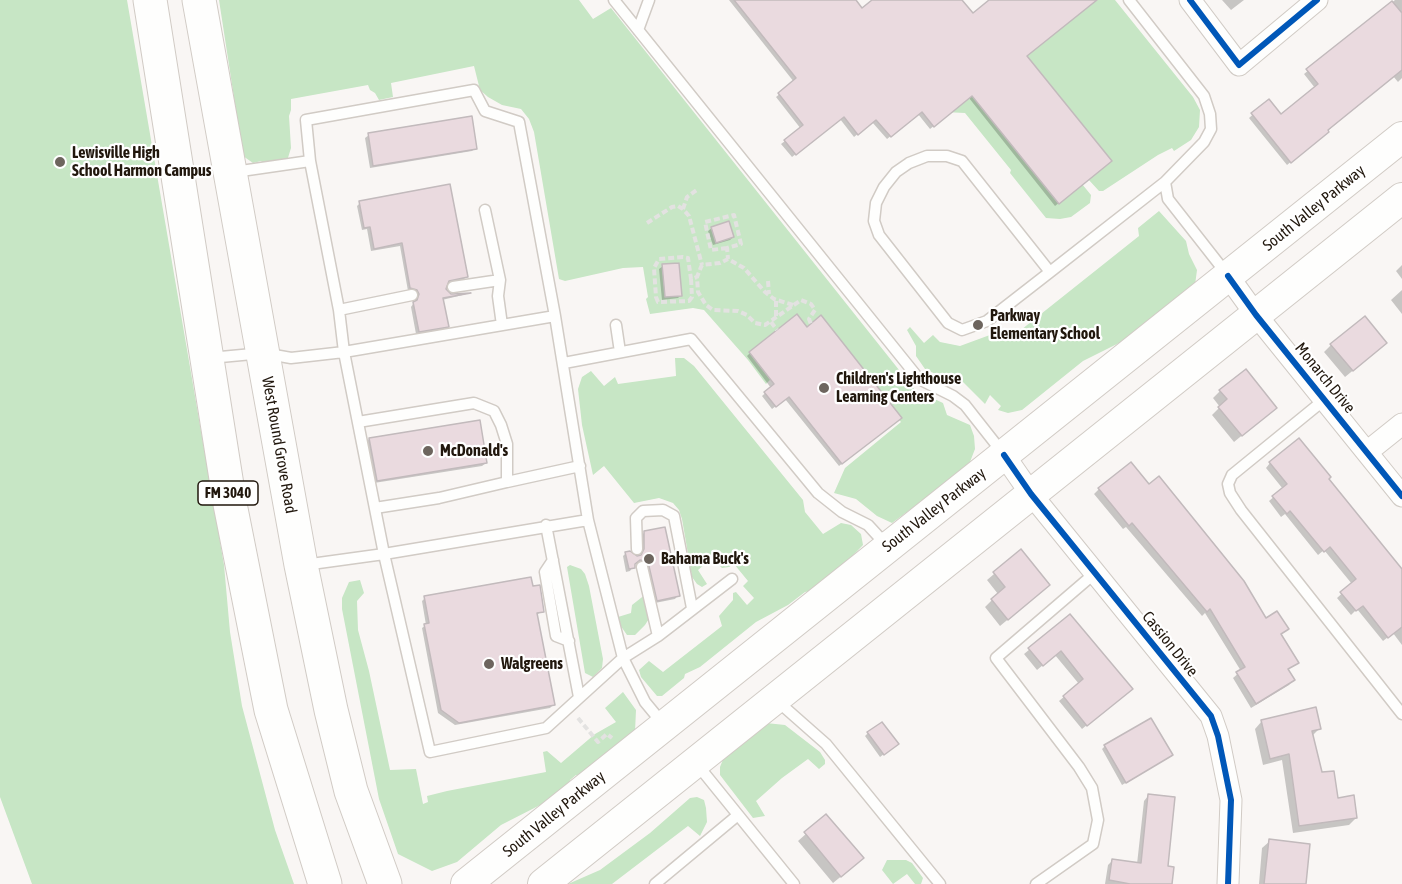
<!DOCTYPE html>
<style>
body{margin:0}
canvas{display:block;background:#f9f6f4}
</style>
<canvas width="1402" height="884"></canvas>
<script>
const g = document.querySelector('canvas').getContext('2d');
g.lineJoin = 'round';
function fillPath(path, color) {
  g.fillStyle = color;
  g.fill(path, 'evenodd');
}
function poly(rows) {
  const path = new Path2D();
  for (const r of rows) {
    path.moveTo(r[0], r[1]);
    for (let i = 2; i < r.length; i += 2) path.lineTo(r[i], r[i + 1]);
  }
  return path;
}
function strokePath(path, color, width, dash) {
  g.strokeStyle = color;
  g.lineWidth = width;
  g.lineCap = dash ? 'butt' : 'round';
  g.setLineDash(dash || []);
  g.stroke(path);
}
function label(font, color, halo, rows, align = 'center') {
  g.font = font + ' "Asap Condensed",sans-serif';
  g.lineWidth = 4.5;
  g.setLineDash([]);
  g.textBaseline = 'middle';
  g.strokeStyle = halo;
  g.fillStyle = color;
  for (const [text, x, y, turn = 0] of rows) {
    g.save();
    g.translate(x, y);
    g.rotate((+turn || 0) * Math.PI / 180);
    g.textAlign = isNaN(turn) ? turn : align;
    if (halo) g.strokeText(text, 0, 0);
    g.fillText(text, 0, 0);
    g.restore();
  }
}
fillPath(poly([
 [0,0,127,0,224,565,230,632,242,706,275,830,294,884,32,884,0,797],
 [219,0,579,0,593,19,611,8,915,390,943,403,947,415,970,425,974,436,975,449,968,467,892,523,877,516,856,499,834,493,845,468,901,422,824,324,766,384,748,360,704,310,693,308,650,314,646,299,648,297,643,267,623,268,565,281,559,279,534,132,529,119,521,109,502,105,488,97,480,90,474,66,391,83,393,97,379,100,375,93,370,90,368,85,291,99,291,110,289,116,291,148,287,161,265,165,261,161,253,163,243,156],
 [1094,0,1115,0,1193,97,1200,110,1199,127,1191,140,1174,151,1172,148,1158,155,1103,191,1099,191,1088,179,1082,184,1091,195,1090,203,1071,217,1060,219,1046,218,1010,173,1011,170,965,113,944,112,1023,55],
 [1159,211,1186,241,1189,254,1197,270,1195,285,1147,325,1121,342,1083,361,1022,410,1008,413,998,410,1001,406,990,395,985,404,962,381,942,377,925,369,916,356,916,346,907,330,910,327,924,343,933,335,940,342,960,346,998,332,1007,341,1139,236,1138,228],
 [675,358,684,358,694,366,803,500,805,512,823,534,841,523,851,525,861,534,863,545,836,573,816,590,805,592,788,605,756,622,700,667,685,674,684,678,662,696,657,696,641,677,639,670,649,661,663,672,722,626,719,616,733,600,733,593,736,592,747,605,754,598,743,586,748,581,734,564,729,567,722,568,712,558,698,570,707,584,702,587,697,584,692,577,682,519,679,510,673,503,659,498,634,503,604,466,593,475,582,425,578,389,582,377,591,371,604,386,615,377,618,384,676,376],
 [570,565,581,569,585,574,589,586,603,659,602,668,593,677,585,673,567,567],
 [360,580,364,593,357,601,358,630,369,671,390,770,416,769,423,804,428,802,427,796,447,791,546,772,543,752,547,751,561,763,595,734,616,722,605,708,623,692,636,710,635,732,580,777,576,775,570,780,569,785,548,801,501,825,457,862,432,871,398,854,379,799,342,609,342,598,349,582],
 [646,594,654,611,645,625,635,635,627,635,618,622,618,617,631,613,632,605],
 [766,723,785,725,820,752,825,760,825,764,819,769,808,759,782,778,756,801,765,816,753,818,720,775,720,767,724,757],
 [697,797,704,800,706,808,707,822,700,836,688,826,612,884,568,884,600,870,650,833,690,798],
 [887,860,906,860,912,863,923,878,921,884,915,884,907,874,893,884,882,870]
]), '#c7e6c5');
fillPath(poly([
 [729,0,854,0,862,10,874,0,960,0,972,15,991,0,1095,0,1026,56,1107,164,1055,206,969,98,930,129,918,114,887,139,872,122,854,137,840,119,792,157,781,144,801,129,776,97,794,82],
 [1222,0,1244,0,1231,10],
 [1395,0,1402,0,1402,78,1398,82,1393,76,1287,165,1249,118,1268,101,1281,116,1315,88,1304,74],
 [369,135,475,148,472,151,370,168,365,138],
 [360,203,466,277,463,280,446,283,444,289,450,296,467,294,442,300,447,326,444,329,416,334,411,307,417,298,414,292,408,291,400,246,371,251,367,229,362,230,357,206],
 [712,228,733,237,730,240,713,245,708,231],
 [1402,265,1402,279,1396,271],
 [663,266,681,295,678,298,662,300,659,269],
 [1402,290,1402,314,1391,300],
 [807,329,897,421,839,466,785,399,772,409,762,396,771,388,747,356,750,353],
 [1331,345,1378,350,1345,377,1324,352],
 [1220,391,1268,414,1234,442,1212,415,1220,407,1213,398],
 [369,439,486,463,482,466,374,483,366,442],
 [1270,463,1402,573,1402,645,1393,633,1383,641,1357,609,1351,615,1337,598,1352,584,1324,550,1318,555,1285,514,1281,517,1269,501,1283,489,1266,468],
 [1099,489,1265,620,1287,629,1280,635,1297,663,1287,670,1293,680,1289,685,1251,708,1233,678,1241,671,1205,613,1202,616,1126,527,1123,529,1094,494],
 [645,532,678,595,675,599,655,603,641,563,635,564,630,571,626,572,623,556,626,553,636,558,641,556,641,536],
 [1021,551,1041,592,1000,626,985,607,998,594,987,580],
 [425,598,543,611,536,615,554,704,550,708,455,725,438,713,422,628,426,625,422,601],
 [1070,616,1126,693,1082,729,1059,701,1079,684,1055,655,1037,670,1024,654],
 [1262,721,1320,728,1312,736,1321,774,1337,799,1356,818,1349,825,1293,833,1282,760,1263,765,1255,729],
 [868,733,893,747,880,757,865,736],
 [1105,746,1168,758,1122,785,1102,749],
 [1148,796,1171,884,1105,884,1108,865,1112,861,1137,864,1144,801],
 [826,816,855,865,833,883,798,841],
 [1270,841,1304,884,1259,884,1262,848]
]), '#0003');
const building = poly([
 [734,0,856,0,862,8,872,0,962,0,973,13,989,0,1097,0,1027,56,1112,161,1059,204,972,96,934,127,922,112,891,137,876,120,858,135,844,117,796,155,784,140,803,125,778,93,796,78,734,0],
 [1392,1,1402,13,1402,70,1328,130,1329,132,1291,163,1251,113,1269,99,1281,114,1318,84,1306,69,1392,1],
 [472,116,477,149,373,166,368,133,472,116],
 [450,184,468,277,449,281,446,289,451,294,471,293,443,298,449,327,419,332,413,302,417,300,419,294,417,290,410,288,402,243,374,249,370,227,364,228,359,201,450,184],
 [729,221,734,237,716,243,711,227,729,221],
 [679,263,682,296,665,297,662,264,679,263],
 [797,314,807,327,821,315,902,418,842,464,789,397,776,407,764,392,774,384,749,352,797,314],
 [1365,316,1387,343,1353,371,1330,344,1365,316],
 [1246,369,1277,408,1242,436,1218,407,1227,399,1219,390,1246,369],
 [480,420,487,463,377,481,369,438,480,420],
 [1299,438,1331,477,1329,479,1402,569,1402,627,1388,638,1363,606,1356,611,1340,592,1356,579,1330,547,1324,552,1290,511,1287,514,1272,496,1287,484,1269,462,1299,438],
 [1131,462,1149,484,1159,476,1244,581,1266,618,1277,611,1289,629,1281,634,1299,663,1288,669,1295,680,1256,704,1236,672,1245,667,1210,609,1207,612,1132,523,1129,526,1098,488,1131,462],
 [665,527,680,596,657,601,648,562,640,560,635,564,635,568,629,569,625,552,630,551,637,556,641,555,644,549,644,531,665,527],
 [1021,549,1050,585,1008,620,991,599,1005,587,993,572,1021,549],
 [531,577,533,586,540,585,544,612,537,613,555,705,459,723,441,710,424,624,429,623,424,596,531,577],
 [1070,614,1133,689,1087,726,1063,696,1083,679,1061,651,1043,666,1028,648,1070,614],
 [1316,707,1321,729,1312,731,1322,772,1334,771,1338,798,1354,795,1357,818,1299,826,1289,754,1270,759,1261,720,1316,707],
 [1151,718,1173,755,1126,783,1104,745,1151,718],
 [882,722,899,744,884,755,867,732,882,722],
 [1148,794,1175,797,1168,866,1174,867,1172,884,1130,884,1109,880,1112,859,1141,863,1148,794],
 [826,814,864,858,841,877,804,832,826,814],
 [1269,839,1310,844,1306,884,1264,884,1269,839]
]);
fillPath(building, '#eadadf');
strokePath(building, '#c2babc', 1.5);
const service = poly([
 [614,0,919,379,953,396,965,405,1002,452],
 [1129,0,1204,96,1210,114,1211,129,1204,142,1165,182,1168,199,1226,273],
 [638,30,649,0],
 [310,161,339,310,344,352,384,554,430,752,546,728,623,658,658,636,732,579],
 [234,172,310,161,306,120,474,90,485,111,519,122,555,316],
 [485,210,500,280,498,296,502,325],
 [1050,272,962,161,947,156,927,156,909,163,896,172,884,187,876,203,874,221,879,235,948,323,962,330,987,321,1050,272,1165,182],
 [453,287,500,280],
 [339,310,412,295],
 [616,325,620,352],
 [210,358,263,353,291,358,344,352,555,316,588,520],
 [564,363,691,339,818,493,842,512,868,525,879,537,890,539],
 [1324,400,1232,475,1228,484,1230,493,1241,510,1402,714],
 [358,422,474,403,494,411,501,425,507,444,507,482,439,498,375,508],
 [507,482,580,466],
 [546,525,579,697],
 [637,549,636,518,643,511,663,510,674,516,692,608],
 [553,560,545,572,556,636,569,641],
 [304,565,384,554,588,520,623,658,645,702,664,725],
 [642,567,658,636],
 [775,699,826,744,940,884],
 [696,763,794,884],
 [655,884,738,815],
 [1036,884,1093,844,1098,820,1092,788,1079,767,996,658,1095,573]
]);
const minor = poly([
 [1190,0,1239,65,1317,0],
 [1228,276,1256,315,1402,496],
 [1367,452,1402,424],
 [1004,455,1031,494,1211,716,1218,736,1231,800,1228,884]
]);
const secondary = poly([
 [466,884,1402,137],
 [543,884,1402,198]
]);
const primary = poly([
 [150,0,230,504,271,710,325,884],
 [199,0,301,565,331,710,351,791,385,884]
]);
strokePath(service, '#d1cbc5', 13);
strokePath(minor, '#d1cbc5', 23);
strokePath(secondary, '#d1cbc5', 32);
strokePath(primary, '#d1cbc5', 35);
strokePath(poly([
 [683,209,687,197,698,189],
 [647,223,672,207,678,206,683,209,689,216,702,265],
 [727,248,711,250,705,222,734,215,741,244,727,248,728,259],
 [691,279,692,297,689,301,658,302,656,297,654,268,659,259,683,257,688,258,691,279,697,277],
 [768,281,769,294],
 [776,301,776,317],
 [793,305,774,299,765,292,744,268,728,259,720,263,702,265,701,267,697,277,698,292,706,305,713,310,738,311,747,315,755,323,765,325,801,300,811,304,815,310,809,319,811,324],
 [771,322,777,330],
 [578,718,598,742,607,734,612,738]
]), '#e3e2e1', 4, [6, 3]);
strokePath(service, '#fefefd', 10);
strokePath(minor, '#fefefd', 21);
strokePath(secondary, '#fefefd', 30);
strokePath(primary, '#fefefd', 33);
strokePath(poly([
 [1190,0,1239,65,1317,0],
 [1228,276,1256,315,1402,496],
 [1004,455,1031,494,1211,716,1218,736,1231,800,1228,884]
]), '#0057b8', 6);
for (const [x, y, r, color] of [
 [60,162,6,"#6d655e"],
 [978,325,6,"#6d655e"],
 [824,388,6,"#6d655e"],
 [428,451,6,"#6d655e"],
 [649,559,6,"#6d655e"],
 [489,664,6,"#6d655e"]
]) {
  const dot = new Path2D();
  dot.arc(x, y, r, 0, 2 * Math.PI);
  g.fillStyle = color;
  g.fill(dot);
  strokePath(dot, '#fff', 2);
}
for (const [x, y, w] of [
 [228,493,60]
]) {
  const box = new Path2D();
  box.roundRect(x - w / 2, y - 12, w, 24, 4.5);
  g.fillStyle = '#fff';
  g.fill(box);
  strokePath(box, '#21170d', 1.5);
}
label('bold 15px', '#21170d', null, [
 ["FM 3040",228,493]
]);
label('bold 16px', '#21170d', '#fff', [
 ["Lewisville High",72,153],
 ["School Harmon Campus",72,171],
 ["Parkway",990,316],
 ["Elementary School",990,334],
 ["Children's Lighthouse",836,379],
 ["Learning Centers",836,397],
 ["McDonald's",440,451],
 ["Bahama Buck's",661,559],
 ["Walgreens",501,664]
], 'left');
label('16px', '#21170d', '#fff', [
 ["South Valley Parkway",1314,208,-39],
 ["Monarch Drive",1325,378,51],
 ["West Round Grove Road",279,445,80],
 ["South Valley Parkway",934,510,-38],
 ["Cassion Drive",1170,644,51],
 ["South Valley Parkway",554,814,-39]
]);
</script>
